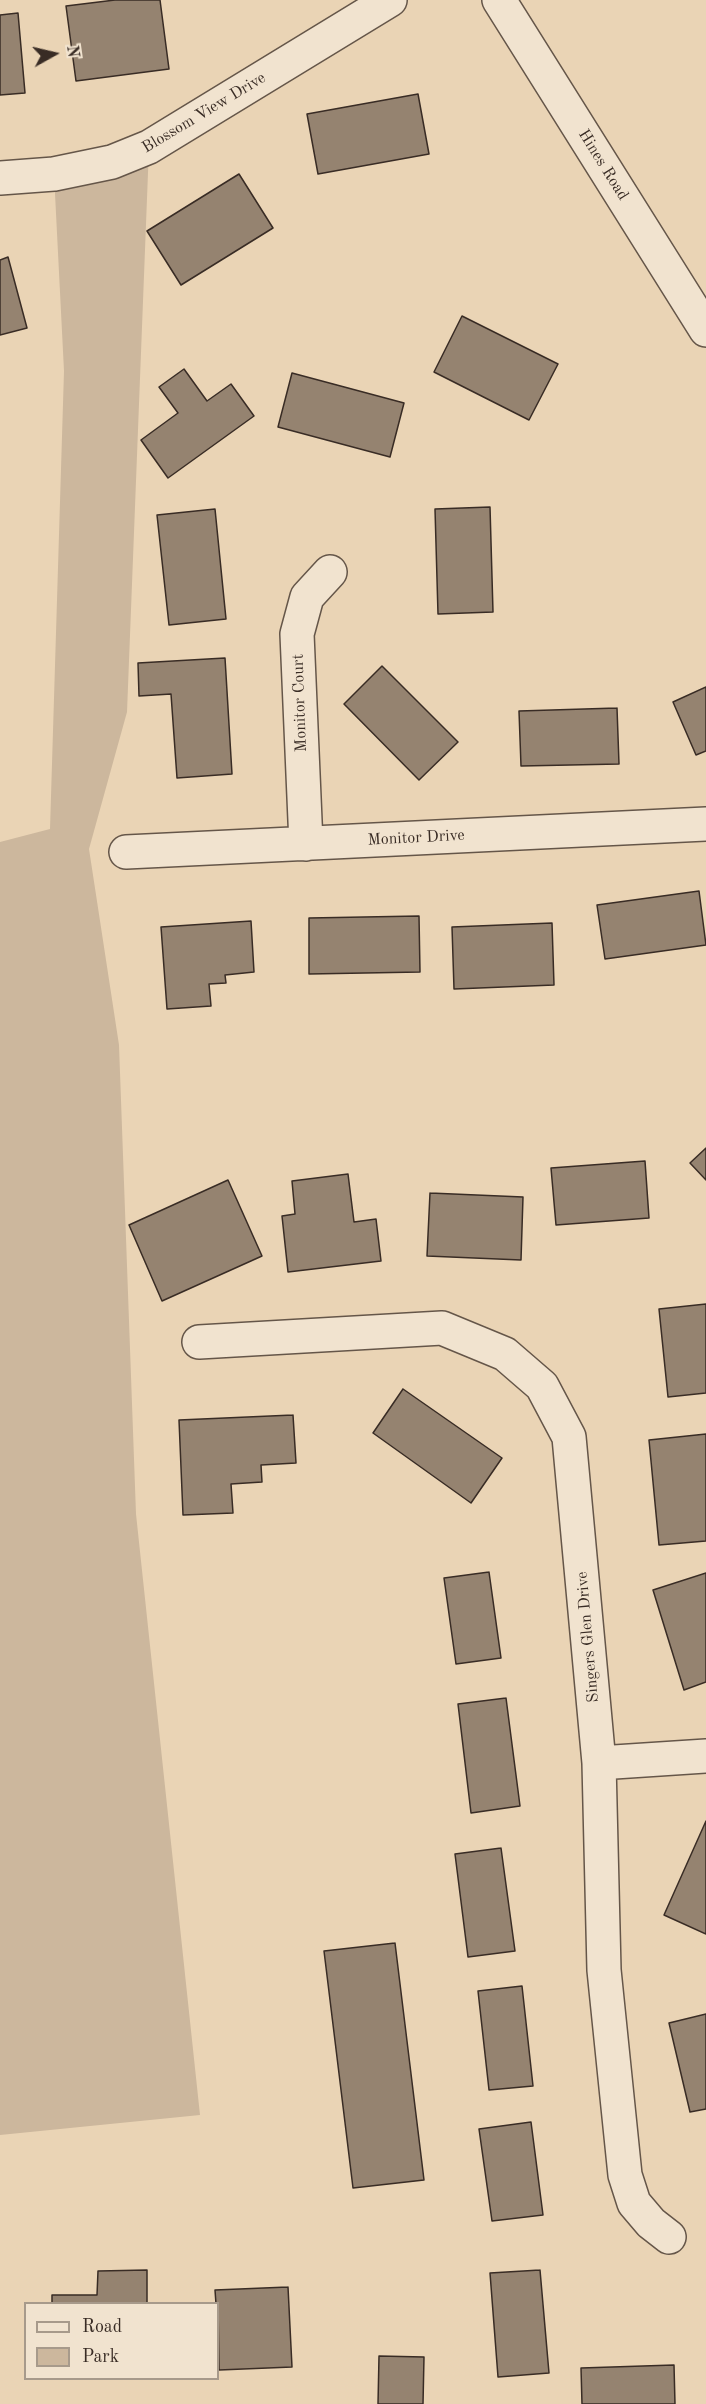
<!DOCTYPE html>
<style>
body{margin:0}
#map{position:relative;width:706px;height:2404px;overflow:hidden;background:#ead4b5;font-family:"Old Standard TT",serif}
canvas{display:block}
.legend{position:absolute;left:24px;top:2302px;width:195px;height:78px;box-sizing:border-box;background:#f1e3cf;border:2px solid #a79a8b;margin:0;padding:8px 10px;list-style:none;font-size:18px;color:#392c25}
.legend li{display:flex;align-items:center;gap:12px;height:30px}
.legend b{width:30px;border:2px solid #a79a8b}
.north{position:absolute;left:24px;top:24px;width:60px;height:60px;-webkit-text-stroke:4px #f1e3cf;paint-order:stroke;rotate:82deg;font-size:16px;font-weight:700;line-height:24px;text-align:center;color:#392c25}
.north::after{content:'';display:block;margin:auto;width:21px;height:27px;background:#392c25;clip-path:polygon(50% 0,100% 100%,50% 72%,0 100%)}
</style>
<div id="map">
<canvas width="706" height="2404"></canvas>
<ul class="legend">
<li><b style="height:8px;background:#f1e3cf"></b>Road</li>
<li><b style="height:16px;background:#ccb79d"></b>Park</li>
</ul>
<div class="north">N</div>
</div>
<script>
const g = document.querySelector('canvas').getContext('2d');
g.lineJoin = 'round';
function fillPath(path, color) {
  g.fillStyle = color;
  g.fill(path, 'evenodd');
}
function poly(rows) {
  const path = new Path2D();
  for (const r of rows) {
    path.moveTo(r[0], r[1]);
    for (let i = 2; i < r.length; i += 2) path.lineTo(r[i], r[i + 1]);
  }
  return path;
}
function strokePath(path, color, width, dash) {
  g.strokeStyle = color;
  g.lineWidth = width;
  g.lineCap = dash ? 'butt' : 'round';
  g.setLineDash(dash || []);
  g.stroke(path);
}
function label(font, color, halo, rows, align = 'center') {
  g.font = font + ' "Old Standard TT",serif';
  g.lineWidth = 4.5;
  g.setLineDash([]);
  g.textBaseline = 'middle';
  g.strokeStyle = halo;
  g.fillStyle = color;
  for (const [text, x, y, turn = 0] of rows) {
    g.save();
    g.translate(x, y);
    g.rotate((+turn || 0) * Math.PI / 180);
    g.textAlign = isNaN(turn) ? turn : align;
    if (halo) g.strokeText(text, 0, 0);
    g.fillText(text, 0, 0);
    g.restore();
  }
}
fillPath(poly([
 [149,147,127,712,89,849,119,1045,136,1514,200,2115,0,2135,0,842,50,829,64,371,54,174]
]), '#ccb79d');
const building = poly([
 [115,0,160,0,169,69,76,81,66,6,115,0],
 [18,13,25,93,0,95,0,15,18,13],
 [418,94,429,154,318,174,307,114,418,94],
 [239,174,273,228,181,285,147,231,239,174],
 [8,257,27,328,0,335,0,260,8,257],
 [462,316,558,364,529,420,434,372,462,316],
 [184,369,207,401,231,384,254,416,168,478,141,440,178,413,159,387,184,369],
 [292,373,404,403,390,457,278,427,292,373],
 [490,507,493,612,438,614,435,509,490,507],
 [215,509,226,619,169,625,157,515,215,509],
 [225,658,232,774,177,778,171,694,139,696,138,663,225,658],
 [382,666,458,742,419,780,344,704,382,666],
 [706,687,706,751,696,755,673,702,706,687],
 [617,708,619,764,521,766,519,711,617,708],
 [699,891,706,945,605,959,597,905,699,891],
 [419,916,420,972,309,974,309,918,419,916],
 [251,921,254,972,225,975,226,983,209,984,211,1006,167,1009,161,927,251,921],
 [552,923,554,985,454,989,452,927,552,923],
 [706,1148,706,1180,690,1163,706,1148],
 [645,1161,649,1218,556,1225,551,1168,645,1161],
 [348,1174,354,1222,376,1219,381,1261,288,1272,282,1216,295,1214,292,1181,348,1174],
 [228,1180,262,1256,162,1301,129,1225,228,1180],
 [430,1193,523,1197,521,1260,427,1256,430,1193],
 [706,1304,706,1393,668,1397,659,1309,706,1304],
 [403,1389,502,1458,471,1503,373,1433,403,1389],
 [293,1415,296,1463,261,1465,262,1482,231,1484,233,1513,183,1515,179,1420,293,1415],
 [706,1434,706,1541,659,1545,649,1440,706,1434],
 [489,1572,501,1658,456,1664,444,1578,489,1572],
 [706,1573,706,1682,684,1690,653,1590,706,1573],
 [506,1698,520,1806,471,1813,458,1704,506,1698],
 [706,1821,706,1934,664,1915,706,1821],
 [501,1848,515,1951,468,1957,455,1854,501,1848],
 [395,1943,424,2180,353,2188,324,1951,395,1943],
 [522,1986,533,2086,489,2090,478,1991,522,1986],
 [706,2014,706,2109,690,2112,669,2023,706,2014],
 [531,2122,543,2215,492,2221,479,2129,531,2122],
 [147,2270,147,2304,52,2304,52,2295,97,2295,98,2271,147,2270],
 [540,2270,549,2373,498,2377,490,2273,540,2270],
 [288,2287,292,2367,219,2370,218,2304,216,2304,215,2290,288,2287],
 [379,2356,424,2357,423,2404,378,2404,379,2356],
 [674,2365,675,2404,582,2404,581,2368,674,2365]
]);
fillPath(building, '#958370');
strokePath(building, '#392c25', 1.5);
const minor = poly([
 [0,178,54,174,112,162,149,147,390,0],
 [306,844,297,634,307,597,330,572],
 [126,852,706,824],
 [199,1342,442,1328,505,1354,542,1386,569,1437,599,1763,604,1970,625,2175,634,2203,651,2223,669,2237],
 [599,1763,706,1756]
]);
const tertiary = poly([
 [499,0,706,330]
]);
strokePath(minor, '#655649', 36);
strokePath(tertiary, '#655649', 36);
strokePath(minor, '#f1e3cf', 33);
strokePath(tertiary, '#f1e3cf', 33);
label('16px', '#392c25', '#f1e3cf', [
 ["Blossom View Drive",204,113,-31],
 ["Hines Road",603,165,58],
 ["Monitor Court",300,703,-92],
 ["Monitor Drive",416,838,-3],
 ["Singers Glen Drive",588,1637,-95]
]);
</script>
